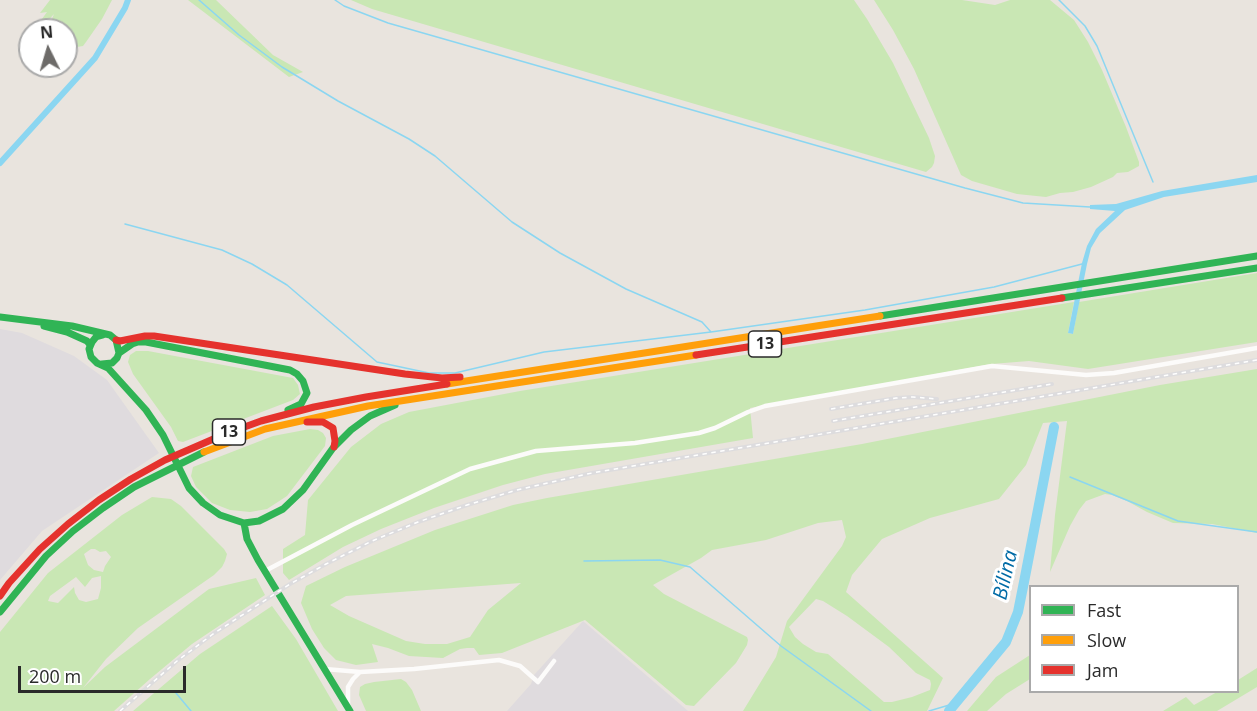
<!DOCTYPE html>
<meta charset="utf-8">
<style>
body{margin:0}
#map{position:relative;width:1257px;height:711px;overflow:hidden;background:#e9e4de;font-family:"Open Sans",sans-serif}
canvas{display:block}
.legend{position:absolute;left:1029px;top:585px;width:210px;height:108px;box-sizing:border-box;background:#fff;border:2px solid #aaa;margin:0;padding:8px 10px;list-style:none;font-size:18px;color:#2a2a2a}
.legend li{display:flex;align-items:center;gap:12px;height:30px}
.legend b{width:30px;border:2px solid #aaa}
.north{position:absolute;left:18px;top:18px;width:60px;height:60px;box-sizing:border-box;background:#fff;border:2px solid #aaa;border-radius:50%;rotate:355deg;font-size:16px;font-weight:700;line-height:24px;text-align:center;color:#2a2a2a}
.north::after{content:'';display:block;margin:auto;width:21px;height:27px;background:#6d6b69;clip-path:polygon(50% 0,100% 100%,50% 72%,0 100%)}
.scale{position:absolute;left:18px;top:666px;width:168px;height:27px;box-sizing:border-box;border:3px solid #2a2a2a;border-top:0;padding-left:8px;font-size:18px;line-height:21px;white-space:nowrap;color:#2a2a2a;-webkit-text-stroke:4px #fff;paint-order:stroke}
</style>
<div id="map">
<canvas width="1257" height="711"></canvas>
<ul class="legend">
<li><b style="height:8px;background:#30b455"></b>Fast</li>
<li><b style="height:8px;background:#ff9f0a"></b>Slow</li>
<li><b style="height:8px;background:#e5322d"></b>Jam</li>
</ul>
<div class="north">N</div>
<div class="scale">200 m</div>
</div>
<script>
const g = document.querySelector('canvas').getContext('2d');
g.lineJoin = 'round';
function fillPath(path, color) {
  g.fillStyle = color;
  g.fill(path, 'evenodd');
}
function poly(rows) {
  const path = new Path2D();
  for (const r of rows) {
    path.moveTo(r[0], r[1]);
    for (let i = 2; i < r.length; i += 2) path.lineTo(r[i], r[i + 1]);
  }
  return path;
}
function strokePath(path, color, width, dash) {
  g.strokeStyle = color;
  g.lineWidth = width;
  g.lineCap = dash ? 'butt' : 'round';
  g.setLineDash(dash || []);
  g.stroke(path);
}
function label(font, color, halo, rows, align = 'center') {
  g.font = font + ' "Open Sans",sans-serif';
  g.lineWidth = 6;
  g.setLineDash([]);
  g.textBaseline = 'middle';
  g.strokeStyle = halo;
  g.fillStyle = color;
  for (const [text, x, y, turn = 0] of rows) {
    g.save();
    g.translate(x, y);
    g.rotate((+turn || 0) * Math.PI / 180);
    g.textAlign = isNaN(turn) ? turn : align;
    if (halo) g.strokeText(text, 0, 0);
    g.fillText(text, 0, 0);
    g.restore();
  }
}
fillPath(poly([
 [0,329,22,333,74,356,107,380,159,453,42,531,0,580],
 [583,621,688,711,507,711,531,684,534,675]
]), '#dfdbde');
fillPath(poly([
 [50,0,112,0,102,19,86,42,83,46,77,47,72,46,66,42,66,30,52,30,50,28,50,24,54,14,42,27,39,23,47,12,40,13],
 [188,0,216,0,273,55,303,72,289,77],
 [351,0,854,0,867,19,893,63,929,138,935,156,934,163,932,167,926,172,372,9],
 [874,0,962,0,995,5,1010,0,1050,0,1074,20,1088,42,1102,70,1126,127,1139,162,1139,166,1128,172,1117,173,1113,177,1091,187,1073,192,1060,193,1046,197,1017,194,972,181,961,175,914,69,893,30],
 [1257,273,1257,342,1088,369,1029,361,991,364,750,408,753,438,545,474,503,485,434,508,381,529,343,547,289,580,283,573,283,549,305,535,308,500,351,447,381,424,409,412,520,391,1074,302,1068,333,1073,334,1079,302],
 [136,351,148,351,293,378,298,385,300,394,293,400,183,442,178,441,171,427,133,374,128,362,130,355],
 [1257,369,1257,533,1212,524,1173,523,1147,512,1127,501,1112,495,1105,494,1086,501,1079,510,1070,526,1050,572,1055,515,1067,421,1043,423,1026,465,999,499,930,518,882,539,852,575,846,592,943,678,927,711,743,711,776,657,787,621,842,546,846,537,842,520,818,523,766,540,712,550,701,558,653,585,664,594,747,637,748,640,747,645,736,663,694,706,686,705,585,620,502,653,479,655,474,648,467,648,460,649,443,658,409,656,388,648,372,644,378,662,356,665,336,660,324,648,312,629,301,603,306,586,345,567,435,530,513,505,547,498,862,444,1160,385],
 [521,583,488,610,470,637,447,644,425,644,406,641,349,616,330,605,346,596],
 [816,599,823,601,847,616,889,647,916,673,930,680,931,684,930,690,912,697,892,702,884,702,828,654,816,652,803,644,795,637,789,627],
 [310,429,318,430,323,433,326,438,325,446,287,496,267,509,250,512,230,510,212,503,196,487,191,476,193,467,273,436],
 [152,497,171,499,181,506,224,549,227,554,225,561,222,567,214,575,138,628,106,659,83,688,105,667,209,589,256,578,265,595,192,644,150,679,114,711,0,711,0,632,48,573,122,515],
 [91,549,95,549,100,552,106,551,111,557,105,566,103,572,94,570,88,565,84,554],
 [101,576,101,588,98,599,86,602,79,600,75,593,74,587,58,603,48,601,50,596,76,577,85,587,92,578],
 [272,606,296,639,338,711,133,711,200,654],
 [1030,655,1030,679,1006,694,987,711,967,711,996,677],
 [1257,668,1257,687,1217,711,1163,711,1186,697,1194,705,1217,692,1238,692,1238,680],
 [401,679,406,682,412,690,421,711,366,711,359,695,360,687,365,684,374,682]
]), '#c9e7b4');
fillPath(poly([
 [1257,175,1257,182,1164,197,1125,210,1100,233,1091,248,1087,264,1073,334,1068,333,1082,263,1087,246,1096,229,1115,211,1090,209,1090,205,1116,204,1162,191]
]), '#8bd6f1');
strokePath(poly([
 [199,0,239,35,282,67,338,101,409,139,435,156,512,222,560,253,626,289,702,322,711,332,865,310,994,287,1082,264],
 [335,0,344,6,388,23,965,188,1023,203,1090,207],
 [1059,0,1085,26,1097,46,1153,182],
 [125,224,222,250,252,264,287,285,377,362,429,373,455,373,544,352,711,332],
 [1070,477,1178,521,1257,532],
 [584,561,660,560,690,567,781,646,871,711],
 [176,693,191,711],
 [929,711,956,703]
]), '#8bd6f1', 1.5);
strokePath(poly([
 [0,163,95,58,125,8,128,0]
]), '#8bd6f1', 6);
strokePath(poly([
 [949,711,1006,642,1018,612,1024,582,1054,427]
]), '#8bd6f1', 10);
strokePath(poly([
 [265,571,352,525,470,469,536,451,635,443,699,433,715,428,748,412,765,406,992,366,1086,375,1114,373,1257,348],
 [325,669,360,672,353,679,348,687,348,705],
 [360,672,414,669,499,660,520,666,538,682,554,661]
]), '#fcfbfa', 4.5);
strokePath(poly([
 [1062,298,1257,268],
 [880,316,1257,256],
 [0,317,72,326,110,335,116,340,119,353,117,358,112,363,102,364],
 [44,326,67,332,87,341,90,345],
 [103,335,96,337,92,342,89,349,91,357,97,363,108,368,146,410,163,435,189,488,203,503,220,515,244,523,247,539,258,560,350,711],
 [119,353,132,344,138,342,146,342,290,370,297,374,303,381,307,393,301,404,288,410],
 [244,523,259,521,283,509,303,490,333,448,351,430,370,416,395,405],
 [0,612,46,556,73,531,103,508,134,487,204,452]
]), '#30b455', 7);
strokePath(poly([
 [447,384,880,316],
 [204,452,265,429,368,406,696,355]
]), '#ff9f0a', 7);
strokePath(poly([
 [116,340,120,341,145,336,154,336,405,374,442,378,460,377],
 [696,355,1062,298],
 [307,422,323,422,333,428,335,441,334,447],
 [0,596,9,583,40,549,68,524,99,500,131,479,165,460,225,434,261,421,314,407,366,397,447,384]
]), '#e5322d', 7);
const rail = poly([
 [831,409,896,398,913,397,937,399],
 [833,421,1052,384],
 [120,711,177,661,213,634,290,584,326,564,372,541,418,522,467,505,517,490,592,473,1257,360]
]);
strokePath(rail, '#dddcde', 4);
strokePath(rail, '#fff', 1.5, [4.5]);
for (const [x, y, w] of [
 [765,344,33],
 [229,432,33]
]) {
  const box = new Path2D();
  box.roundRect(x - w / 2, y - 13, w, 26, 4.5);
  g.fillStyle = '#fff';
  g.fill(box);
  strokePath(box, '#2a2a2a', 1.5);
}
label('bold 16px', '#2a2a2a', null, [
 ["13",765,344],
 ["13",229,432]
]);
label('italic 20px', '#016ba6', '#fff', [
 ["Bílina",1006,575,-77]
]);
</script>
